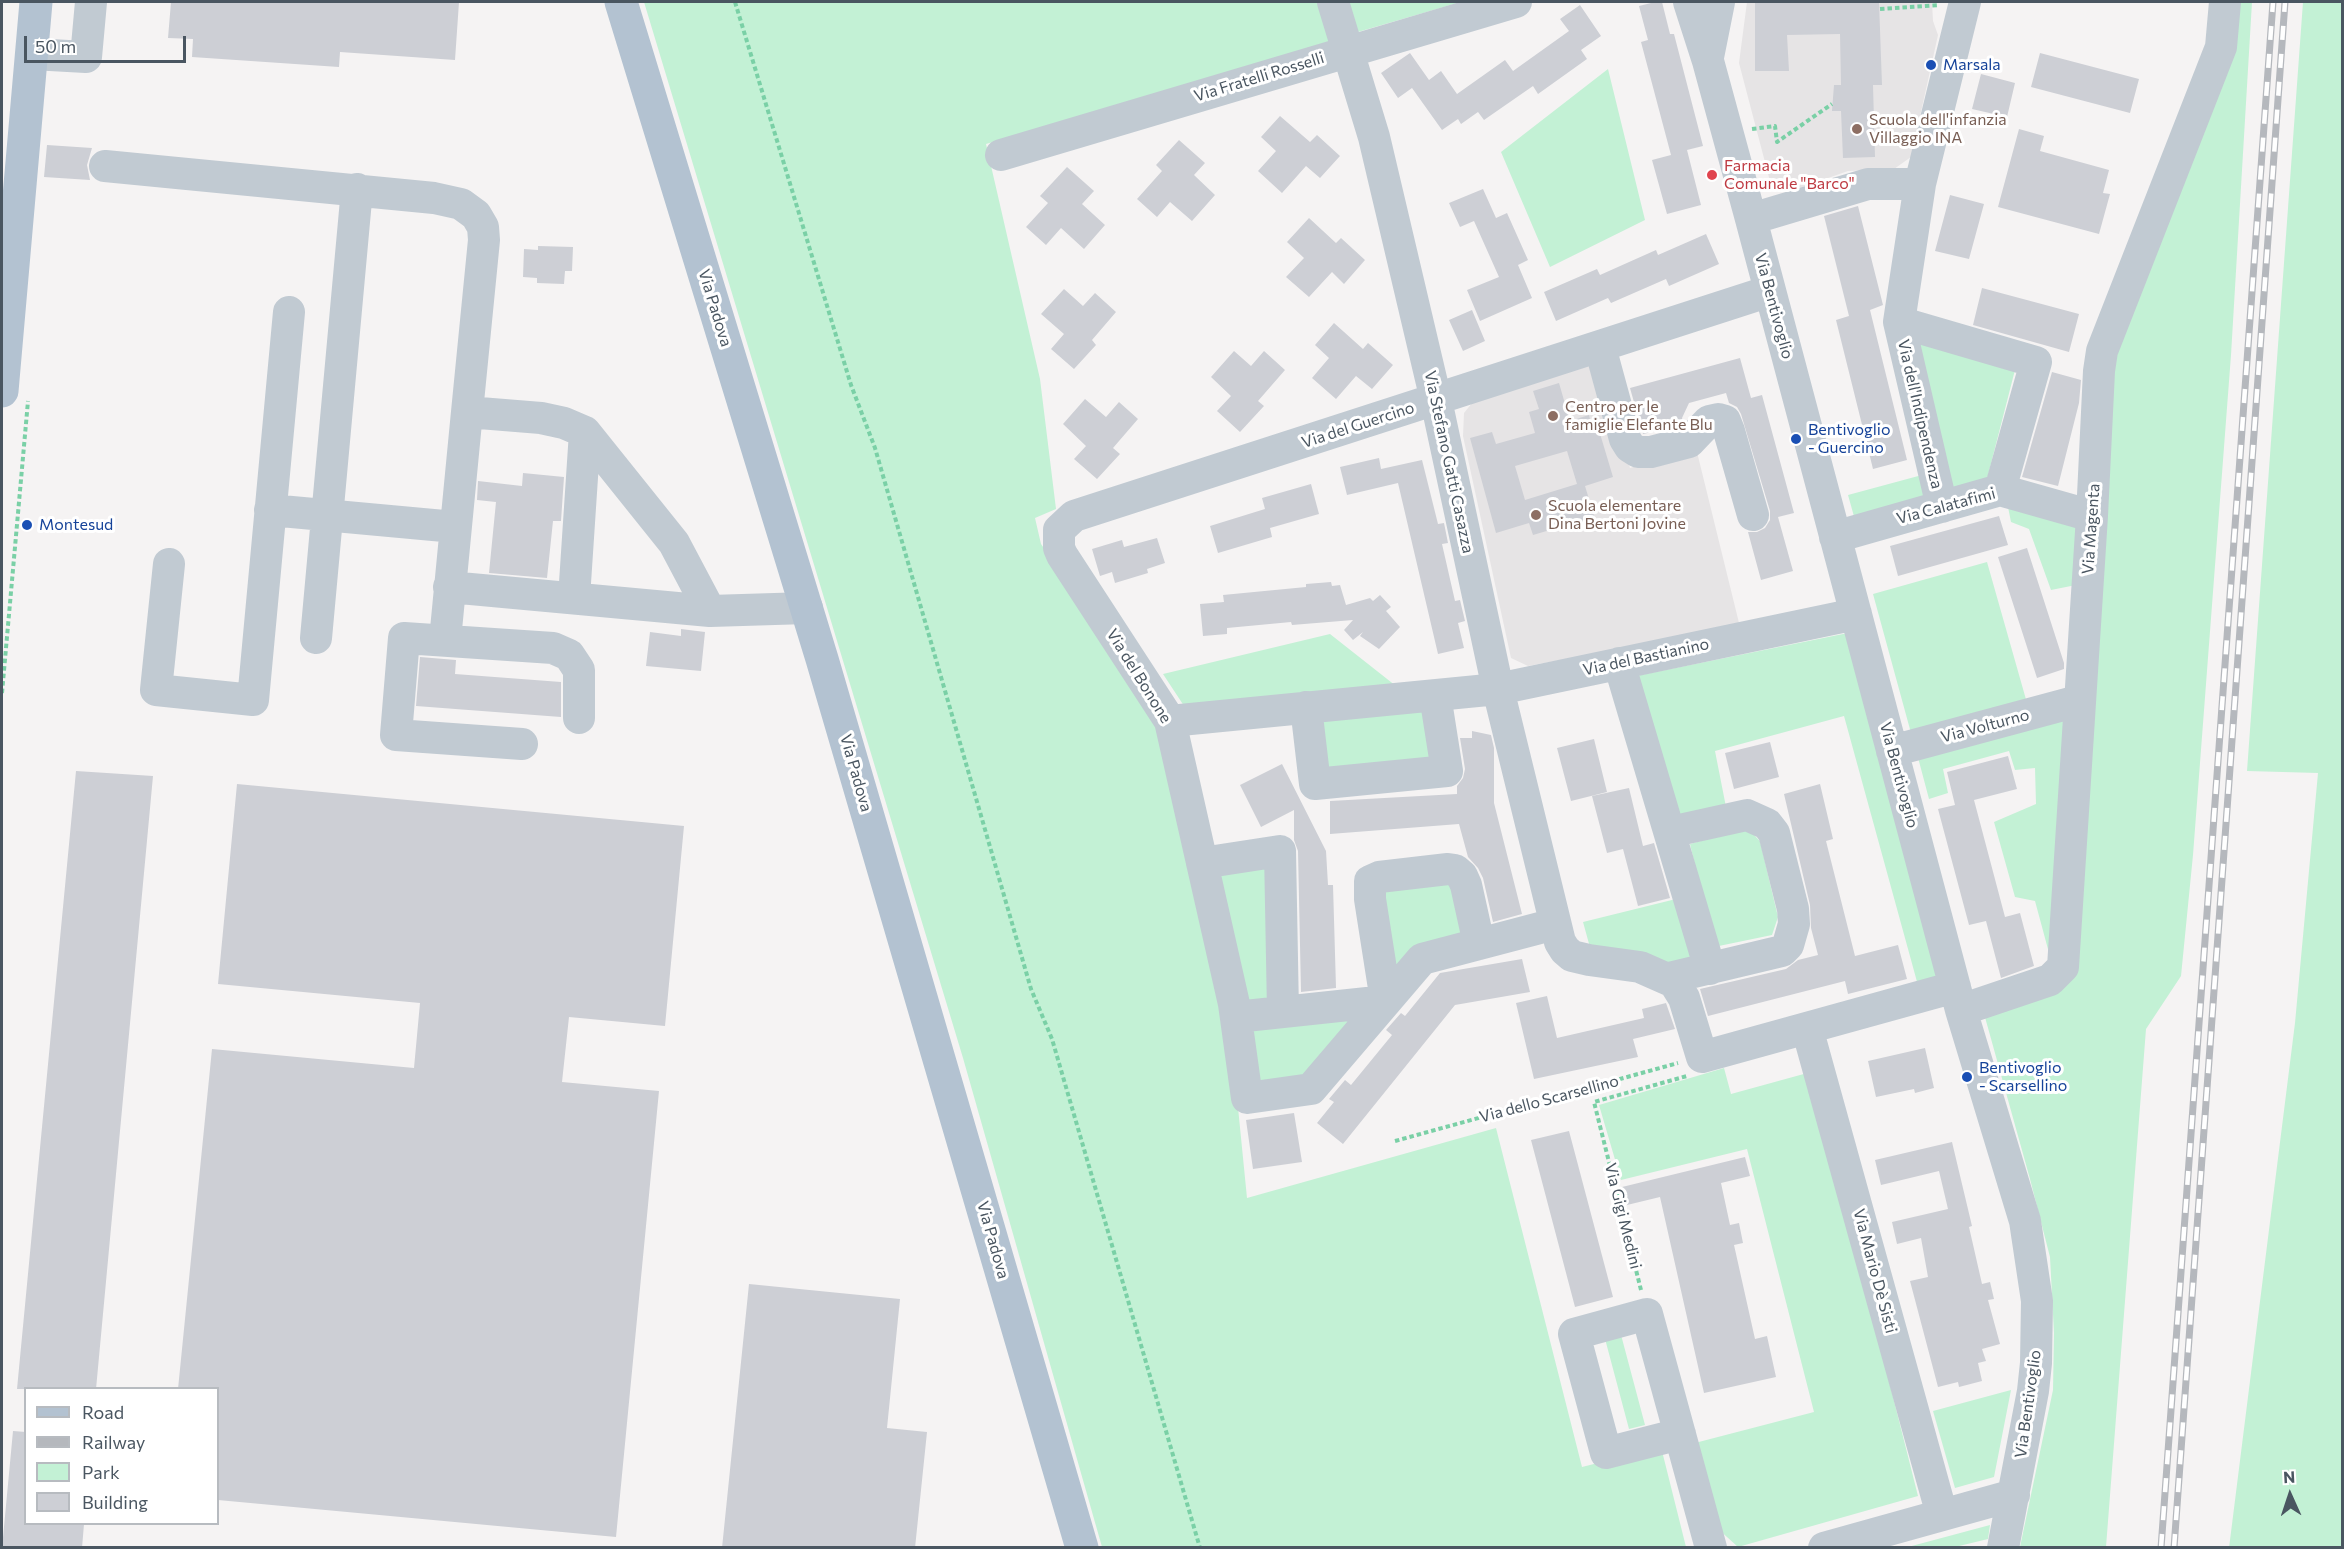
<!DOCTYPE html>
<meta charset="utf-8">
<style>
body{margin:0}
#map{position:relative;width:2344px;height:1549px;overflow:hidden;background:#f5f3f3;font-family:Commissioner,sans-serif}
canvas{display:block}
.frame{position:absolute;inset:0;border:3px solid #4a5661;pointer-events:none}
.legend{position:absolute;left:24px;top:1387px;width:195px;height:138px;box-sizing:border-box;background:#fff;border:2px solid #b7bbc0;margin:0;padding:8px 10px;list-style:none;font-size:18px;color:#4a5661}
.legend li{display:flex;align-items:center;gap:12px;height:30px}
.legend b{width:30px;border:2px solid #b7bbc0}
.north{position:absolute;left:2260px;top:1465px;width:60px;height:60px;-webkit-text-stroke:4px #fff;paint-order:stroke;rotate:357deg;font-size:16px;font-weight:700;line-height:24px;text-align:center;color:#4a5661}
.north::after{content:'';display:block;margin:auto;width:21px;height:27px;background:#4a5661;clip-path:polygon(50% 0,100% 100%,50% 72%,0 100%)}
.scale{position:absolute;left:24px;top:36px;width:162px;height:27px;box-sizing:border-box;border:3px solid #4a5661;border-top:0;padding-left:8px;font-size:18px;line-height:21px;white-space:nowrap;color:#4a5661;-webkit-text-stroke:4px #fff;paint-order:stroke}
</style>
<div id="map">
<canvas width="2344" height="1549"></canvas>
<div class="frame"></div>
<ul class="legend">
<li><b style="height:8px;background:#b3c2d1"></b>Road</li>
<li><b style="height:8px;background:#b5b8bd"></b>Railway</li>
<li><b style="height:16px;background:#c3f1d5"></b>Park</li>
<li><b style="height:16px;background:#cdcfd5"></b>Building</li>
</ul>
<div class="north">N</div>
<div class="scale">50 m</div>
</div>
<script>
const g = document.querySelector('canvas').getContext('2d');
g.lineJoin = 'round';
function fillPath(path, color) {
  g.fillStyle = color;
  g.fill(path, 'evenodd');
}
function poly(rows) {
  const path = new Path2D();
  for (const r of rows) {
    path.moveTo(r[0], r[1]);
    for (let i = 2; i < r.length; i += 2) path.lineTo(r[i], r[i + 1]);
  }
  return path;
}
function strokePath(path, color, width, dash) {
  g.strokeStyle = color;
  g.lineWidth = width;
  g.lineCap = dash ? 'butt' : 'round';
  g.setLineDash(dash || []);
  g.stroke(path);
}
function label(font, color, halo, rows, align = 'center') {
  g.font = font + ' Commissioner,sans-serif';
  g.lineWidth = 6;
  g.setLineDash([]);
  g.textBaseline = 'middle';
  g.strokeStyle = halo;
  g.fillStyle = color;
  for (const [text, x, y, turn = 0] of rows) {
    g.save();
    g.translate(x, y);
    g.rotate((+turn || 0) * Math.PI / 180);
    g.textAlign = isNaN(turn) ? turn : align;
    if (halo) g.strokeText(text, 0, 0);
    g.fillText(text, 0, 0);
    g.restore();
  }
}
fillPath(poly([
 [1747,2,1932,2,1933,21,1938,35,1911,157,1894,169,1848,171,1797,189,1771,185,1739,63],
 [1596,362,1630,468,1696,448,1740,627,1528,666,1511,658,1463,436,1464,413,1472,403]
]), '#e6e4e5');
fillPath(poly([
 [644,2,1323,2,1335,41,986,144,1040,379,1056,509,1035,518,1041,544,1165,720,1229,1017,1247,1198,1496,1128,1582,1467,1661,1447,1686,1547,1102,1547,963,1058],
 [1341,2,1461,2,1351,34],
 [2233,2,2252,2,2231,355,2193,855,2181,976,2146,1029,2106,1547,2020,1547,2053,1390,2054,1333,2050,1257,2030,1179,1983,1010,2078,963,2107,467,2107,385],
 [2303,2,2342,2,2342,1547,2229,1548,2295,1023,2318,773,2247,771],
 [1608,69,1645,220,1550,267,1501,152],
 [1918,339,2016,366,1986,483,1951,494],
 [1922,475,1929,500,1855,520,1848,495],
 [2006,497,2083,520,2076,585,2051,590,2029,529,2011,522],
 [1987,562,2027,703,1911,733,1873,594],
 [1848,633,1945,982,1919,989,1844,716,1715,751,1726,807,1674,823,1631,677],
 [1330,634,1396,686,1188,712,1163,674],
 [1431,705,1437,761,1317,774,1312,717],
 [2071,713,2052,964,2035,901,2015,897,1994,822,2036,804,2035,768,2015,770,2009,751,1943,769,1948,793,1929,799,1916,750],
 [1747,828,1760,841,1778,917,1772,935,1714,947,1690,844],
 [1265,864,1269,998,1246,1001,1217,870],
 [1451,879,1462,939,1392,972,1377,889],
 [1676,899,1694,960,1670,964,1591,951,1583,922],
 [1368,1012,1305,1078,1252,1086,1243,1024],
 [1724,1068,1731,1094,1811,1072,1918,1496,1738,1547,1716,1527,1691,1444,1814,1412,1747,1149,1621,1180,1599,1105],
 [1620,1331,1645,1425,1629,1429,1604,1335],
 [2011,1390,1994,1477,1955,1488,1933,1411],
 [1990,1525,1988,1539,1955,1547,1908,1547]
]), '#c3f1d5');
fillPath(poly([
 [171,2,459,2,455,60,340,52,339,67,192,57,193,39,168,38],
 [1655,2,1662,2,1670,34,1674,34,1703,146,1687,150,1701,205,1667,214,1652,160,1671,155,1641,42,1648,40,1639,6],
 [1755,2,1879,2,1882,85,1873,85,1875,157,1843,158,1841,111,1832,111,1834,85,1841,85,1840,34,1787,35,1789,71,1755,71],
 [1580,5,1601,36,1581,50,1587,59,1538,94,1533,86,1484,120,1478,112,1461,124,1458,119,1442,130,1412,88,1398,98,1381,73,1410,53,1429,80,1441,71,1457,94,1505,60,1513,71,1569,31,1560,19],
 [2040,53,2139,79,2130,113,2031,87],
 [1981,74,2015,83,2007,117,1972,109],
 [1280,116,1310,142,1317,135,1340,156,1320,178,1306,166,1282,193,1258,171,1276,151,1261,137],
 [2019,129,2044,136,2040,151,2109,170,2103,193,2110,194,2099,234,1998,207],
 [1179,140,1205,163,1194,175,1215,195,1192,221,1170,202,1157,217,1137,199,1162,171,1156,165],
 [47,145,92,148,87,165,90,180,44,177],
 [1067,167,1094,191,1082,204,1105,225,1084,249,1061,228,1046,245,1026,227,1048,203,1040,196],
 [1483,189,1496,218,1507,213,1528,260,1518,265,1532,298,1480,321,1467,290,1499,277,1474,221,1460,227,1449,203],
 [1950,195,1984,204,1969,259,1935,251],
 [1858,206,1883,305,1870,310,1907,460,1873,469,1836,320,1849,316,1824,216],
 [1309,218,1336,243,1341,238,1365,260,1344,284,1332,272,1309,297,1286,277,1304,258,1287,242],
 [1706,234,1719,264,1669,286,1666,279,1611,303,1608,298,1556,321,1544,292,1597,269,1600,275,1656,250,1658,255],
 [538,246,573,247,572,271,565,271,564,284,537,283,537,278,523,277,524,249,538,250],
 [1982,288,2079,314,2069,352,1973,325],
 [1064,289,1083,306,1095,293,1116,312,1092,340,1096,345,1074,369,1051,349,1064,334,1041,314],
 [1472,310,1485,341,1463,351,1449,320],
 [1334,323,1363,349,1368,343,1393,365,1372,389,1356,376,1336,399,1312,378,1329,358,1315,345],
 [1234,351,1251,366,1264,351,1285,370,1258,401,1264,406,1240,432,1217,411,1231,396,1211,377],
 [1740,358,1751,398,1762,395,1794,513,1778,517,1793,571,1761,580,1748,532,1757,532,1765,528,1770,520,1770,511,1741,414,1737,407,1729,403,1726,393,1689,403,1682,418,1683,422,1679,426,1643,434,1630,388],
 [2052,372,2081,380,2079,403,2058,486,2022,477],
 [1559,383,1570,421,1589,415,1592,428,1598,427,1613,477,1585,486,1596,522,1562,532,1560,527,1533,535,1529,523,1496,533,1470,438,1492,432,1496,444,1535,433,1529,412,1539,409,1533,391],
 [1567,451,1577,484,1525,500,1515,466],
 [1085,399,1106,417,1119,402,1138,419,1113,448,1120,454,1097,479,1074,459,1086,446,1063,424],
 [1379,458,1381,469,1422,460,1438,524,1444,523,1448,543,1442,544,1455,601,1460,600,1465,621,1458,623,1464,648,1438,654,1398,483,1347,495,1340,467],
 [523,473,564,477,561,521,553,521,547,578,489,573,496,502,477,500,478,481,522,486],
 [1311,484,1319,514,1270,528,1272,537,1218,553,1210,526,1265,509,1262,498],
 [1999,516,2008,545,1898,576,1890,546],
 [1157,538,1165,563,1147,569,1148,573,1115,583,1112,572,1100,576,1092,549,1122,540,1124,547],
 [2027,548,2064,663,2064,669,2037,678,1998,557],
 [1331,582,1332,586,1340,585,1346,605,1370,598,1373,601,1380,595,1391,607,1386,611,1400,627,1379,649,1360,636,1363,632,1353,640,1344,630,1353,620,1292,625,1291,622,1227,628,1227,634,1203,636,1200,604,1224,602,1223,595,1306,587,1306,584],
 [681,629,705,632,701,671,646,666,650,632,681,636],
 [420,657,456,660,455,674,561,682,561,717,416,706],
 [1472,731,1491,735,1494,748,1494,803,1522,914,1493,922,1483,878,1478,868,1468,857,1459,824,1330,834,1330,801,1457,794,1457,786,1463,778,1465,769,1460,738,1472,738],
 [1594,739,1607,792,1571,801,1557,748],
 [1770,742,1779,777,1734,789,1725,753],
 [2008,756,2017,789,1974,800,2005,917,2020,913,2034,966,2001,978,1986,921,1969,925,1938,809,1955,805,1947,772],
 [1282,764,1326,851,1328,885,1333,885,1336,988,1301,992,1298,851,1294,840,1294,810,1261,827,1240,785],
 [76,771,153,776,96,1389,17,1389],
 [237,784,684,826,665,1026,569,1017,562,1082,659,1091,616,1537,218,1500,218,1389,178,1389,212,1049,414,1068,420,1003,218,984],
 [1820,784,1833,839,1826,841,1855,956,1898,945,1907,979,1848,994,1845,981,1708,1016,1700,989,1786,969,1798,960,1818,955,1811,928,1810,905,1784,794],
 [1629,788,1643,846,1654,843,1670,898,1638,906,1623,849,1607,853,1592,796],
 [1522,959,1530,992,1455,1005,1343,1144,1317,1123,1334,1102,1329,1099,1345,1080,1351,1085,1392,1035,1386,1030,1401,1013,1405,1016,1440,973],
 [1547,996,1557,1038,1644,1018,1642,1009,1666,1003,1675,1029,1633,1039,1638,1057,1534,1079,1516,1003],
 [1925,1048,1934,1088,1915,1093,1914,1089,1876,1097,1868,1061],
 [1294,1113,1302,1162,1253,1169,1246,1120],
 [1569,1131,1613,1297,1575,1307,1531,1140],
 [1952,1142,1972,1226,1969,1227,1982,1284,1990,1282,1994,1299,1988,1300,2000,1344,1982,1349,1986,1361,1978,1363,1982,1381,1959,1387,1958,1382,1938,1387,1910,1281,1928,1277,1921,1238,1897,1244,1892,1222,1948,1209,1939,1171,1881,1185,1875,1160],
 [1745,1157,1750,1176,1721,1183,1730,1225,1739,1223,1743,1243,1734,1245,1755,1339,1767,1336,1776,1377,1704,1393,1660,1197,1627,1205,1622,1187],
 [749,1284,900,1299,887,1428,927,1432,915,1548,722,1548],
 [13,1431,26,1432,26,1524,84,1524,82,1548,2,1548]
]), '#cdcfd5');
strokePath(poly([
 [735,2,851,385,875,448,1031,989,1052,1039,1200,1548],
 [1880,9,1939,5],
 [1752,129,1775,126,1777,142,1832,104],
 [2,693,28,401],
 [1395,1141,1678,1063],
 [1641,1290,1594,1102,1687,1076]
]), '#7ad0a6', 4, [4.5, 3]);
strokePath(poly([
 [1333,2,1374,137,1436,400,1498,689,1560,942,1565,950,1572,956,1589,960,1640,967,1674,982,1684,998,1702,1057,1955,987],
 [1689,2,1708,61,1751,219,1961,1010,2025,1221,2037,1301,2036,1363,2033,1391,2003,1548],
 [32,54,86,57,91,2],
 [1708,57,1719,2],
 [1001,155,1516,2],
 [105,166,434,198,461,204,476,215,483,227,484,240,467,412],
 [1751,219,1868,184,1920,184],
 [1899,322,2036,362,2000,490],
 [1600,347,1625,439,1630,447,1638,452,1651,452,1689,442,1709,421,1718,419,1725,421,1729,431,1753,515],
 [1942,507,1899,322,1920,184,1965,2],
 [270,510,455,527],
 [1835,537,2000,490,2092,516],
 [169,564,156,690,253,700,289,312],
 [449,587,710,611,807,608],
 [574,598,585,432],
 [316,638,357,189],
 [445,640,467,412,541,418,564,423,585,432,674,543,710,611],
 [1619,663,1710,969],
 [1306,707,1315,784,1447,771,1435,695],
 [1170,721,1498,689,1856,614],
 [522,744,396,735,404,638,553,648,569,655,579,670,579,718],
 [1892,751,2078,701],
 [1202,863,1280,851,1283,1012],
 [1555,924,1422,959,1311,1089,1247,1098,1234,1004,1170,721,1062,555,1059,548,1059,530,1074,516,1770,291],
 [1669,978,1782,951,1788,945,1794,924,1793,909,1774,833,1767,824,1747,815,1670,832],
 [1961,1010,2050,980,2063,967,2092,516,2099,371,2102,351,2221,47,2225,2],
 [1236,1017,1386,1001,1370,899,1370,881,1379,877,1448,869,1455,870,1462,876,1466,885,1479,944],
 [1807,1028,1942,1515],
 [1680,1434,1606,1453,1574,1334,1647,1314,1711,1548],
 [1824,1548,2014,1495]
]), '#c1cad2', 32);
strokePath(poly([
 [621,2,822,659,1082,1548],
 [2,391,36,2]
]), '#b3c2d1', 33);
const rail = poly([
 [2161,1548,2273,2],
 [2174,1548,2285,2]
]);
strokePath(rail, '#b5b8bd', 7);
strokePath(rail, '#fff', 4.5, [14]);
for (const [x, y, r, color] of [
 [1931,65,6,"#1a4fb4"],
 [1857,129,6,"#8d6e63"],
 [1712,175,6,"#e0444e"],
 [1553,416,6,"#8d6e63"],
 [1796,439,6,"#1a4fb4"],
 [1536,515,6,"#8d6e63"],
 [27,525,6,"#1a4fb4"],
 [1967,1077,6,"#1a4fb4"]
]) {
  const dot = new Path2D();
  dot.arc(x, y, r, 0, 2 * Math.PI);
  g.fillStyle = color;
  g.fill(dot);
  strokePath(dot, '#fff', 2);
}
label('16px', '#164399', '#fff', [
 ["Marsala",1943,65],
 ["Bentivoglio",1808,430],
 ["- Guercino",1808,448],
 ["Montesud",39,525],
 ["Bentivoglio",1979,1068],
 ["- Scarsellino",1979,1086]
], 'left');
label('16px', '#4a5661', '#fff', [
 ["Via Fratelli Rosselli",1259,77,-17],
 ["Via Bentivoglio",1774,306,75],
 ["Via Padova",715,308,73],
 ["Via dell'Indipendenza",1920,414,77],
 ["Via del Guercino",1358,425,-18],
 ["Via Stefano Gatti Casazza",1449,462,78],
 ["Via Calatafimi",1946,506,-15],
 ["Via Magenta",2091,529,-86],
 ["Via del Bastianino",1646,657,-12],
 ["Via del Bonone",1139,676,58],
 ["Via Volturno",1985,726,-15],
 ["Via Padova",856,773,74],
 ["Via Bentivoglio",1899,775,75],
 ["Via dello Scarsellino",1549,1099,-15],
 ["Via Gigi Medini",1623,1216,76],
 ["Via Padova",993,1240,74],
 ["Via Mario Dè Sisti",1875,1271,75],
 ["Via Bentivoglio",2028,1404,-82]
]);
label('16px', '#785e54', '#fff', [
 ["Scuola dell'infanzia",1869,120],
 ["Villaggio INA",1869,138],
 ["Centro per le",1565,407],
 ["famiglie Elefante Blu",1565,425],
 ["Scuola elementare",1548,506],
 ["Dina Bertoni Jovine",1548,524]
], 'left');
label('16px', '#be3a42', '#fff', [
 ["Farmacia",1724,166],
 ["Comunale \"Barco\"",1724,184]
], 'left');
</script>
